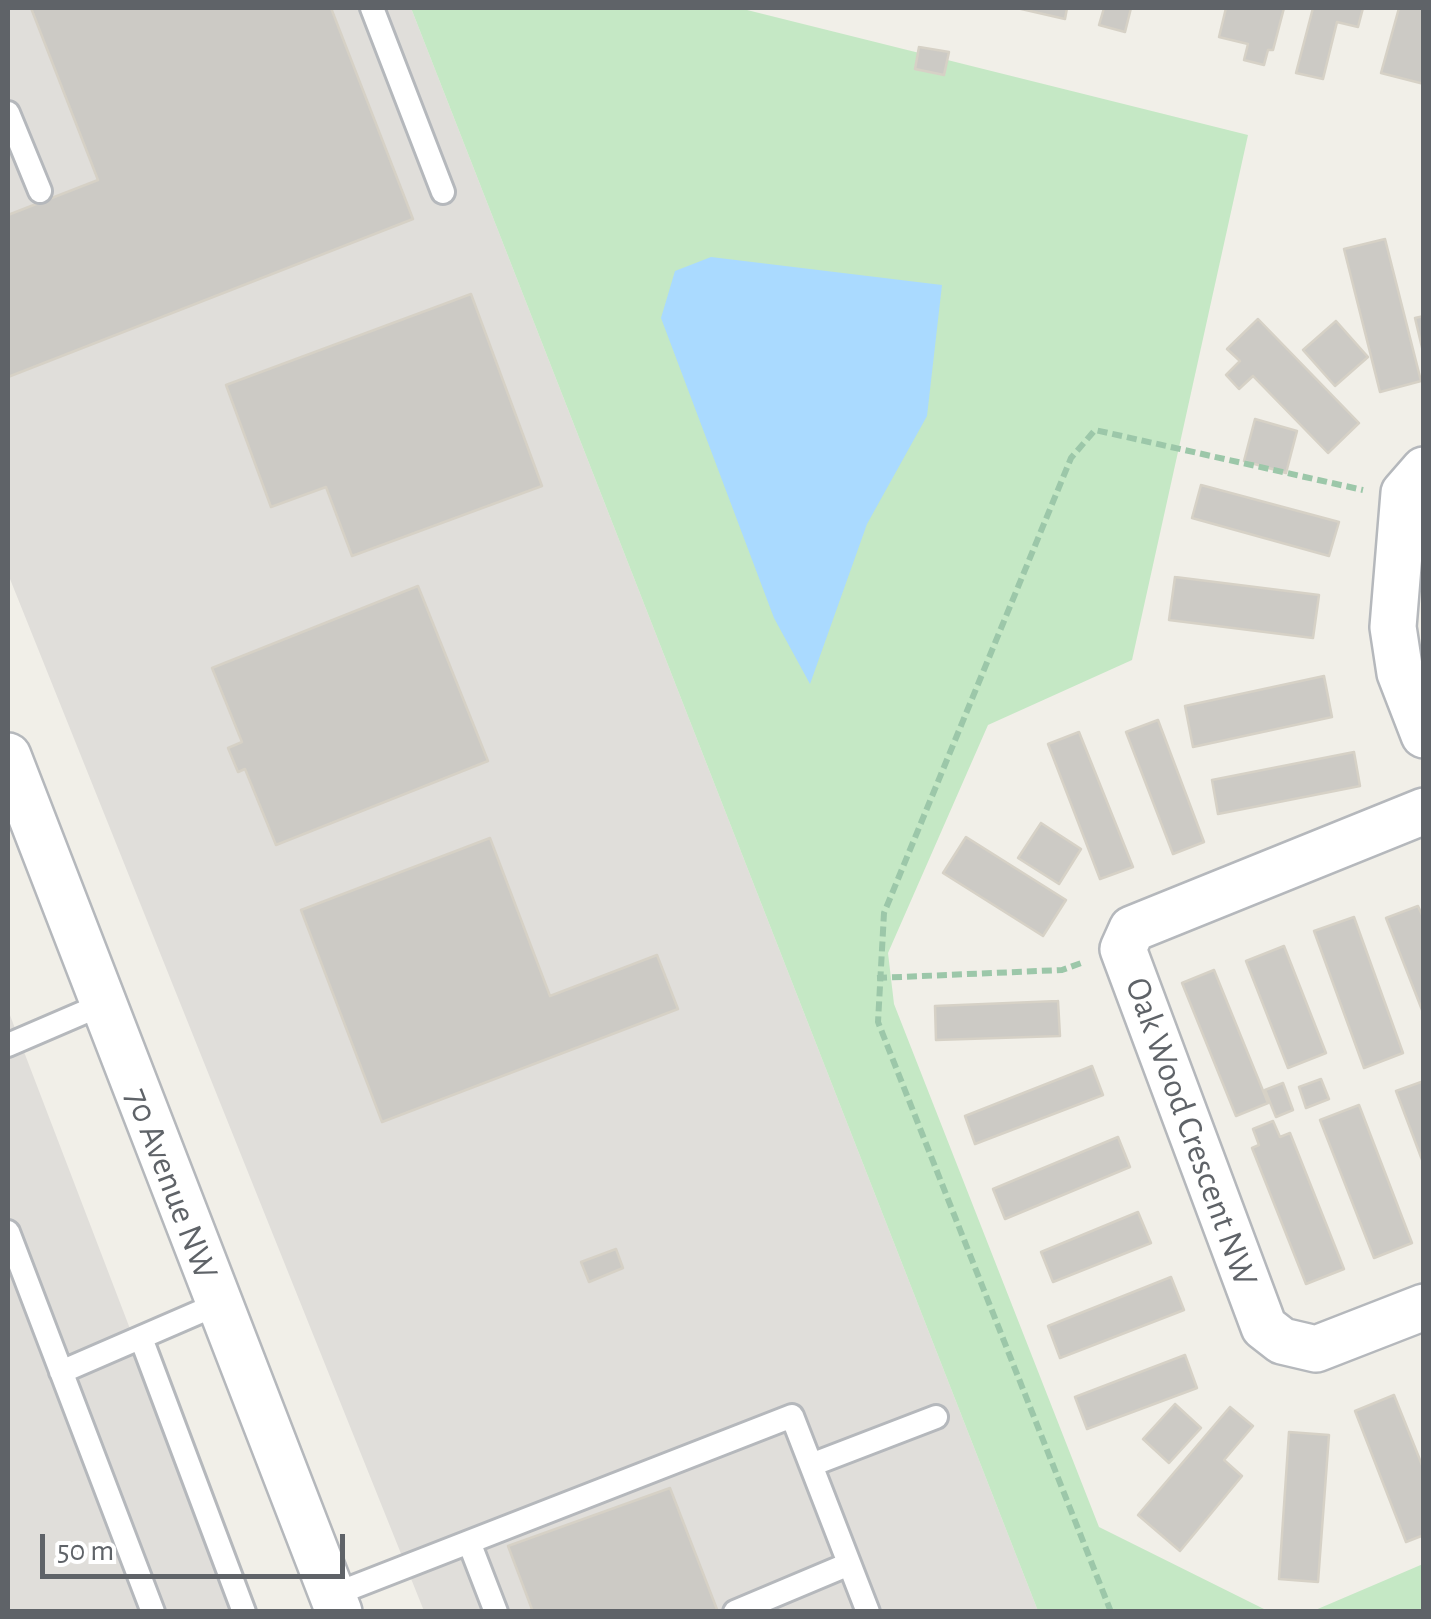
<!DOCTYPE html>
<style>
body{margin:0}
#map{position:relative;width:1431px;height:1619px;overflow:hidden;background:#f1efe8;font-family:"Alegreya Sans",sans-serif}
canvas{display:block}
.frame{position:absolute;inset:0;border:10px solid #5f6368;pointer-events:none}
.scale{position:absolute;left:40px;top:1534px;width:305px;height:45px;box-sizing:border-box;border:5px solid #5f6368;border-top:0;padding-left:12px;font-size:30px;line-height:35px;white-space:nowrap;color:#5f6368;-webkit-text-stroke:8px #fff;paint-order:stroke}
</style>
<div id="map">
<canvas width="1431" height="1619"></canvas>
<div class="frame"></div>
<div class="scale">50 m</div>
</div>
<script>
const g = document.querySelector('canvas').getContext('2d');
g.lineJoin = 'round';
function fillPath(path, color) {
  g.fillStyle = color;
  g.fill(path, 'evenodd');
}
function poly(rows) {
  const path = new Path2D();
  for (const r of rows) {
    path.moveTo(r[0], r[1]);
    for (let i = 2; i < r.length; i += 2) path.lineTo(r[i], r[i + 1]);
  }
  return path;
}
function strokePath(path, color, width, dash) {
  g.strokeStyle = color;
  g.lineWidth = width;
  g.lineCap = dash ? 'butt' : 'round';
  g.setLineDash(dash || []);
  g.stroke(path);
}
function label(font, color, halo, rows, align = 'center') {
  g.font = font + ' "Alegreya Sans",sans-serif';
  g.lineWidth = 9;
  g.setLineDash([]);
  g.textBaseline = 'middle';
  g.strokeStyle = halo;
  g.fillStyle = color;
  for (const [text, x, y, turn = 0] of rows) {
    g.save();
    g.translate(x, y);
    g.rotate((+turn || 0) * Math.PI / 180);
    g.textAlign = isNaN(turn) ? turn : align;
    if (halo) g.strokeText(text, 0, 0);
    g.fillText(text, 0, 0);
    g.restore();
  }
}
fillPath(poly([
 [8,8,411,8,1038,1611,424,1611,8,574],
 [8,1010,238,1611,8,1611]
]), '#e0deda');
fillPath(poly([
 [411,8,739,8,1248,135,1132,660,988,725,888,953,894,1004,1099,1527,1268,1611,1038,1611],
 [1423,1564,1423,1611,1313,1611]
]), '#c5e8c5');
fillPath(poly([
 [711,257,942,285,927,416,867,524,810,684,774,618,661,318,675,271]
]), '#aadaff');
const building = poly([
 [31,8,331,8,413,219,8,377,8,215,98,180,31,8],
 [1017,8,1067,8,1065,19,1017,8],
 [1104,8,1131,8,1125,32,1099,25,1104,8],
 [1226,8,1284,8,1273,50,1268,50,1264,65,1244,60,1248,44,1219,37,1226,8],
 [1313,8,1363,8,1358,27,1337,22,1323,79,1296,73,1313,8],
 [1399,8,1424,8,1424,84,1381,73,1399,8],
 [919,47,949,52,944,75,915,69,919,47],
 [1385,239,1421,381,1380,392,1344,249,1385,239],
 [471,294,542,486,352,556,326,487,271,507,226,385,471,294],
 [1424,316,1424,356,1415,318,1424,316],
 [1258,319,1359,423,1328,453,1253,376,1239,389,1226,375,1240,361,1227,349,1258,319],
 [1336,321,1368,357,1335,386,1303,350,1336,321],
 [1255,419,1297,431,1286,473,1244,461,1255,419],
 [1201,485,1339,522,1329,556,1192,518,1201,485],
 [1175,577,1319,595,1313,638,1169,620,1175,577],
 [418,586,488,761,276,845,245,769,238,772,228,748,242,742,212,668,418,586],
 [1324,676,1332,717,1193,747,1185,706,1324,676],
 [1158,720,1204,842,1173,854,1126,732,1158,720],
 [1079,732,1133,867,1100,879,1048,744,1079,732],
 [1354,752,1360,786,1218,814,1212,780,1354,752],
 [1041,823,1081,849,1059,884,1018,858,1041,823],
 [966,837,1066,900,1043,936,943,873,966,837],
 [490,838,550,996,657,955,678,1009,382,1122,301,910,490,838],
 [1418,906,1424,919,1424,1015,1386,918,1418,906],
 [1354,917,1403,1053,1364,1068,1314,931,1354,917],
 [1284,946,1326,1053,1288,1068,1246,961,1284,946],
 [1214,970,1268,1103,1236,1116,1182,983,1214,970],
 [1058,1001,1060,1036,936,1040,935,1006,1058,1001],
 [1092,1066,1103,1095,975,1144,965,1116,1092,1066],
 [1321,1079,1329,1099,1306,1108,1299,1087,1321,1079],
 [1424,1081,1424,1165,1396,1091,1424,1081],
 [1283,1083,1293,1110,1276,1117,1265,1090,1283,1083],
 [1359,1105,1412,1243,1374,1258,1320,1120,1359,1105],
 [1273,1121,1280,1137,1290,1133,1344,1269,1306,1284,1252,1148,1259,1145,1253,1129,1273,1121],
 [1118,1137,1130,1167,1005,1219,993,1189,1118,1137],
 [1138,1212,1151,1243,1053,1282,1041,1252,1138,1212],
 [616,1249,623,1268,589,1282,581,1262,616,1249],
 [1171,1277,1184,1310,1060,1358,1048,1326,1171,1277],
 [1185,1355,1197,1388,1087,1429,1075,1397,1185,1355],
 [1394,1395,1424,1470,1424,1535,1406,1542,1355,1411,1394,1395],
 [1175,1404,1201,1428,1169,1463,1143,1439,1175,1404],
 [1230,1407,1253,1426,1224,1460,1242,1476,1180,1551,1138,1515,1230,1407],
 [1289,1432,1329,1435,1318,1582,1279,1579,1289,1432],
 [670,1488,718,1612,533,1612,508,1546,670,1488]
]);
fillPath(building, '#cccac5');
strokePath(building, '#d6d1c6', 2.5);
const service = poly([
 [372,8,443,192],
 [8,113,40,191],
 [8,1045,101,1005],
 [8,1232,153,1612],
 [141,1338,244,1612],
 [61,1372,218,1304],
 [811,1465,936,1417],
 [469,1542,496,1612],
 [333,1595,792,1416,868,1612],
 [735,1612,849,1564]
]);
const minor = poly([
 [1424,470,1404,493,1393,627,1400,673,1424,735],
 [8,756,339,1612],
 [1424,811,1132,929,1123,949,1264,1327,1282,1341,1316,1349,1424,1307]
]);
strokePath(service, '#b5b8bc', 28);
strokePath(minor, '#b5b8bc', 50);
strokePath(poly([
 [877,978,1062,970,1084,962],
 [1111,1612,878,1022,884,913,1071,458,1095,430,1363,490]
]), '#9cc7a9', 6, [10, 5]);
strokePath(service, '#fff', 22);
strokePath(minor, '#fff', 45);
label('35px', '#5f6368', '#fff', [
 ["Oak Wood Crescent NW",1191,1132,70],
 ["70 Avenue NW",171,1184,69]
]);
</script>
